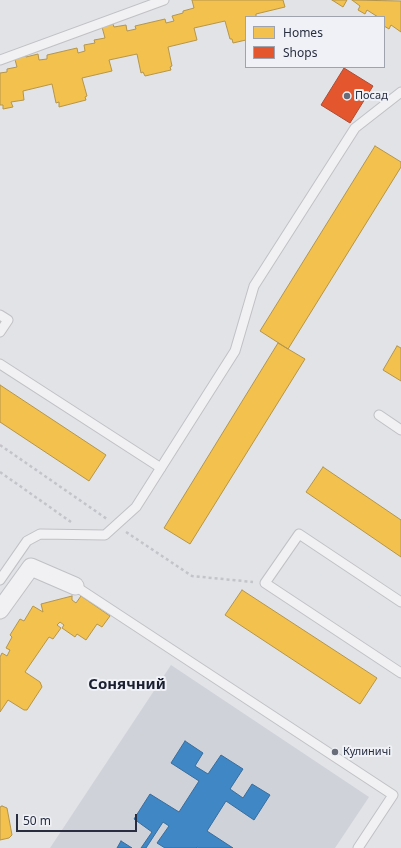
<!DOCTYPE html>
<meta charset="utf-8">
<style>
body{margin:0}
#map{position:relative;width:401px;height:848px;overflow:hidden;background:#e2e3e7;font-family:"Noto Sans",sans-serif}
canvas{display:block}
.legend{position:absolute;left:245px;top:16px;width:140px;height:52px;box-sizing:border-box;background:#eff1f6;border:1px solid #9fa3ad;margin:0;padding:5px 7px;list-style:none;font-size:12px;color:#282e40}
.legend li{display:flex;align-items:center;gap:8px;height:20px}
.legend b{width:20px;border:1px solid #9fa3ad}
.scale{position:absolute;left:16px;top:814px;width:121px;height:18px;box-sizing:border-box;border:2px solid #282e40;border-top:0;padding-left:5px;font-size:12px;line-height:14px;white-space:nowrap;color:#282e40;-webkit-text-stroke:3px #eff1f6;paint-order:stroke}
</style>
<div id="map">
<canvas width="401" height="848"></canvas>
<ul class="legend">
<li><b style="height:11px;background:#f2c14e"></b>Homes</li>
<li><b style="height:11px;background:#e4572e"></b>Shops</li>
</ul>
<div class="scale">50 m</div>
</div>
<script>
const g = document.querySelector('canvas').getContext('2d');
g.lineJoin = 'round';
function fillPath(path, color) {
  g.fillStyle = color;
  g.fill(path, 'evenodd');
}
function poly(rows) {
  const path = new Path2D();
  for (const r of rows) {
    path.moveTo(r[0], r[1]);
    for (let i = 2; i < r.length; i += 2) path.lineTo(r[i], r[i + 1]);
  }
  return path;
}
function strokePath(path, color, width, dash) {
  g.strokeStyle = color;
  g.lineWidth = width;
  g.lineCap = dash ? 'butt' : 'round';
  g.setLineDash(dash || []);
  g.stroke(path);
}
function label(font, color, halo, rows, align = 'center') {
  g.font = font + ' "Noto Sans",sans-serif';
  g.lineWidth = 4;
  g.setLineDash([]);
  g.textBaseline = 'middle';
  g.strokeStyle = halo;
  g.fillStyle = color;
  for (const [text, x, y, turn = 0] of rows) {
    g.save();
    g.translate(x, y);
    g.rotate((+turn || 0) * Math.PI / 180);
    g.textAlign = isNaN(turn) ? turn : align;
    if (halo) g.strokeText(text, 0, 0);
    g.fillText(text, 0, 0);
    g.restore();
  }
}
fillPath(poly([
 [171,665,369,797,335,848,50,848]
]), '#d0d2da');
const homes = poly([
 [192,0,283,0,285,7,256,14,256,17,246,17,246,40,233,43,232,39,230,39,225,21,194,28,197,40,168,47,172,66,170,67,171,70,145,76,143,72,141,73,137,54,109,60,112,71,82,78,87,96,85,97,86,100,59,107,59,102,56,103,52,84,23,91,24,100,11,102,13,107,3,109,3,105,0,105,0,73,7,72,7,69,17,67,14,56,25,54,26,57,38,54,39,60,47,59,47,55,77,48,78,53,85,51,84,45,95,43,94,40,105,38,102,27,113,24,114,27,126,25,127,31,136,29,135,26,165,19,166,23,174,21,172,16,183,13,183,11,194,8,192,0],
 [332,0,347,0,343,7,332,0],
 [352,0,401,1,401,32,391,25,389,29,384,26,384,17,378,17,367,10,365,14,358,10,360,6,352,0],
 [375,146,401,162,401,167,288,349,260,331,375,146],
 [278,343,305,359,190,544,164,528,278,343],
 [397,346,401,348,401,381,383,370,397,346],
 [0,385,106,455,89,481,0,422,0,385],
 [323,467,401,520,401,557,306,492,323,467],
 [242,590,377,678,360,704,225,615,242,590],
 [72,596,72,600,76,603,81,596,110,616,102,627,97,624,86,640,77,634,75,637,62,628,64,625,60,622,57,625,61,628,53,639,49,637,25,672,40,682,42,687,27,710,24,710,8,700,0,712,0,657,2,653,7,656,10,650,6,648,12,637,10,635,20,619,24,621,33,606,43,612,41,604,72,596],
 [2,806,7,808,12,835,9,838,0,840,0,807,2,806]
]);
fillPath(homes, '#f2c14e');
strokePath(homes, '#b5954a', 1);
const shops = poly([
 [344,68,373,86,350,123,321,105,344,68]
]);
fillPath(shops, '#e4572e');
strokePath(shops, '#ac4b33', 1);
const schools = poly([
 [185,741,203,753,195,766,208,774,221,755,243,769,230,789,243,798,252,784,270,795,254,820,226,801,207,831,233,848,199,848,197,847,196,848,165,848,157,843,169,826,163,822,146,848,141,848,152,832,134,819,150,794,179,812,199,781,171,763,185,741],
 [121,841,132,848,117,848,121,841]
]);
fillPath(schools, '#3f88c5');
strokePath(schools, '#386d9d', 1);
const lane = poly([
 [0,60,164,0],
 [0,315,8,320,0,332],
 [0,364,161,468],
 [379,415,401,430],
 [0,580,27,541,40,534,105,535,136,507,235,351,254,286,355,128,401,92],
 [75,586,393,795,358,848],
 [401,602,299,534,265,583,401,673]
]);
const street = poly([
 [0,610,31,567,75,586]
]);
strokePath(lane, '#c0c1c5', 11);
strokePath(street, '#c0c1c5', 19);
strokePath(poly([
 [0,445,107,519],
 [0,472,71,522],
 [126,532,192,576,253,582]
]), '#c3c4ca', 2.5, [3, 3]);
strokePath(lane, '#f1f1f3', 9);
strokePath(street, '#f1f1f3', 17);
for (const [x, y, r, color] of [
 [347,96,4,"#696d7a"],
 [335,752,4,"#696d7a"]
]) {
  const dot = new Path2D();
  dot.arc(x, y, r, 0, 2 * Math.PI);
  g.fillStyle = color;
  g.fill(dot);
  strokePath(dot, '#eff1f6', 1.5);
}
label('11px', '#282e40', '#eff1f6', [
 ["Посад",355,96],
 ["Кулиничі",343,752]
], 'left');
label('bold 15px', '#1a1f31', '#eff1f6', [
 ["Сонячний",127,685]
]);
</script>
